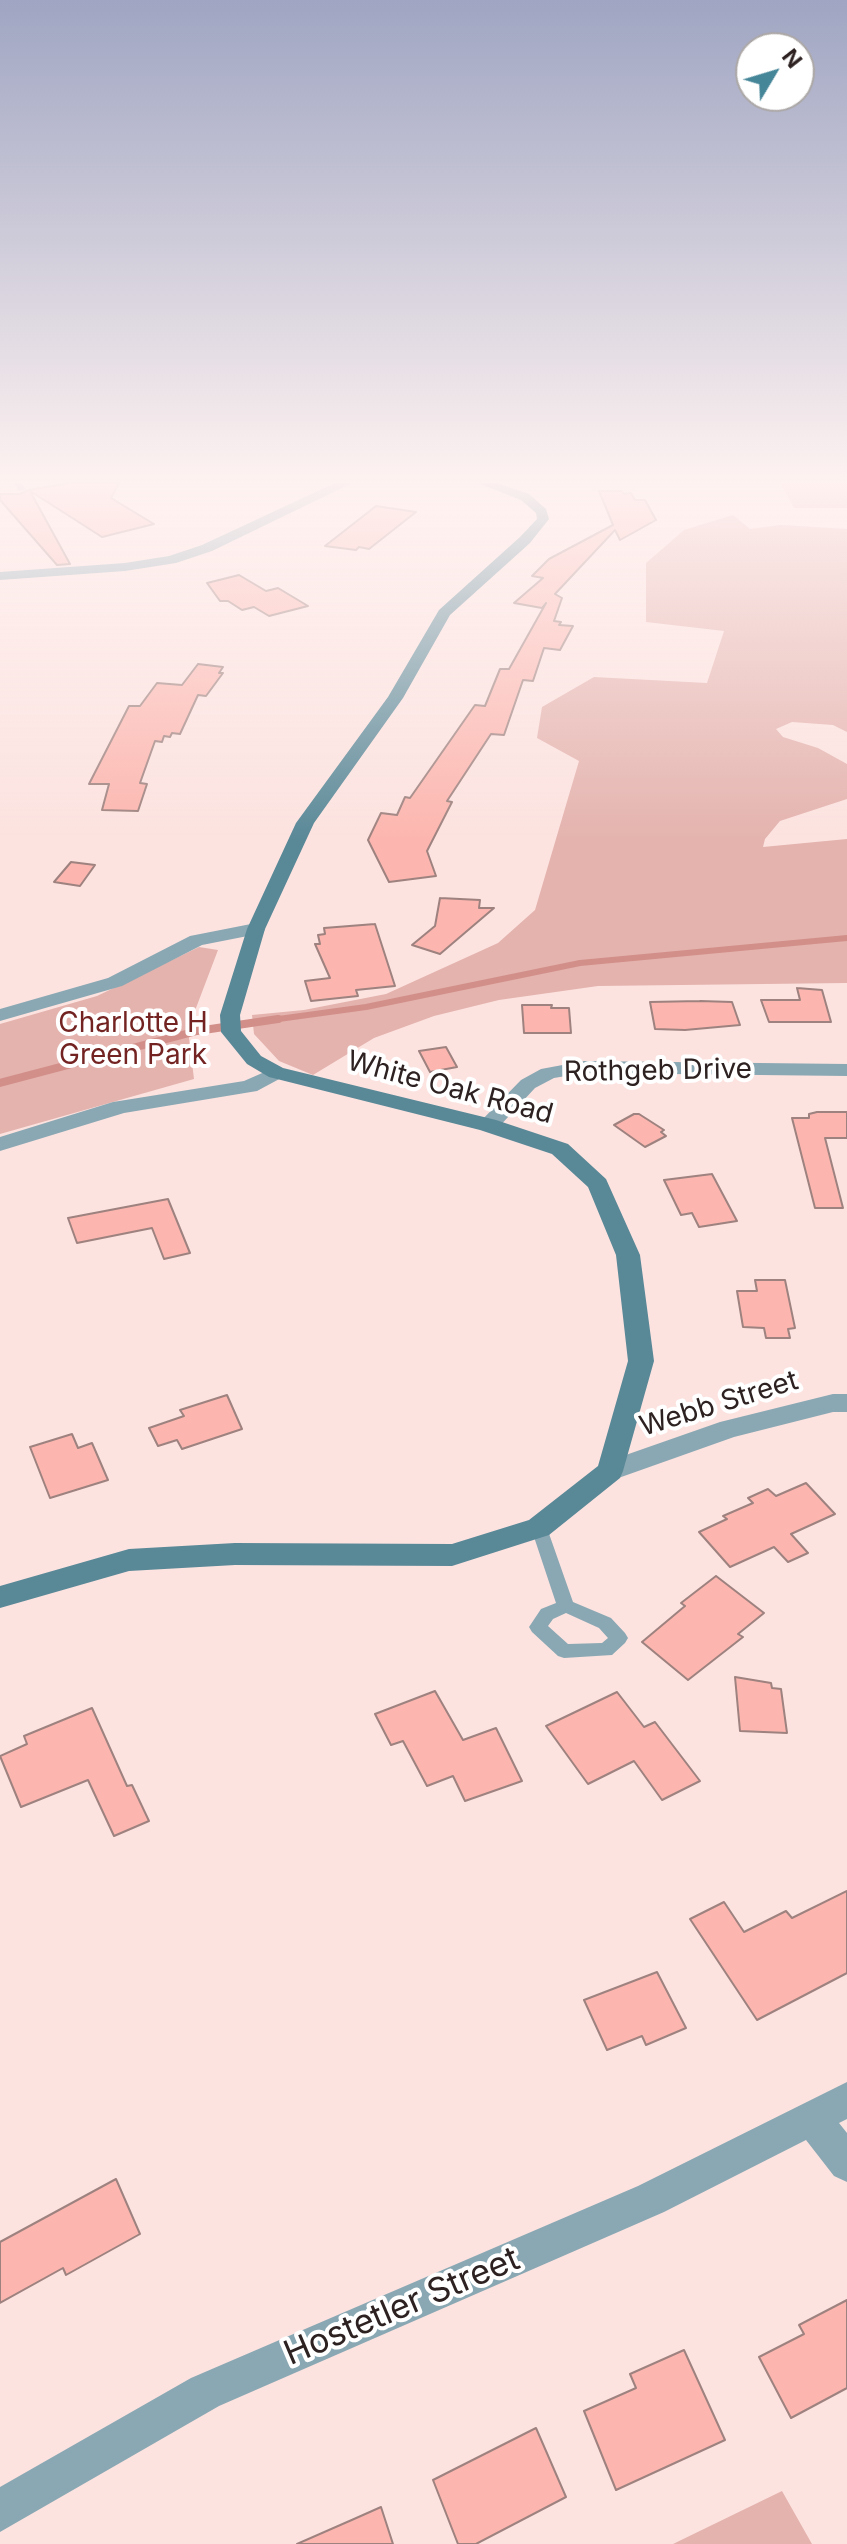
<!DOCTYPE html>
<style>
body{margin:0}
#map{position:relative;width:847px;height:2544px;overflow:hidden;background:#fce3e0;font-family:Inter,sans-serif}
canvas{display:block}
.north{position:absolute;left:735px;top:32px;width:80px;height:80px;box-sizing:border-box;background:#fff;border:2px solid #aba7a6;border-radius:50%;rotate:52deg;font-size:22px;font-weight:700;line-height:32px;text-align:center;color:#2d2221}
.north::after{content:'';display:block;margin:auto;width:28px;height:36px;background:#468699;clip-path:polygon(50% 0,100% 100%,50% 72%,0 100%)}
</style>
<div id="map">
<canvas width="847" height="2544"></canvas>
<div class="north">N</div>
</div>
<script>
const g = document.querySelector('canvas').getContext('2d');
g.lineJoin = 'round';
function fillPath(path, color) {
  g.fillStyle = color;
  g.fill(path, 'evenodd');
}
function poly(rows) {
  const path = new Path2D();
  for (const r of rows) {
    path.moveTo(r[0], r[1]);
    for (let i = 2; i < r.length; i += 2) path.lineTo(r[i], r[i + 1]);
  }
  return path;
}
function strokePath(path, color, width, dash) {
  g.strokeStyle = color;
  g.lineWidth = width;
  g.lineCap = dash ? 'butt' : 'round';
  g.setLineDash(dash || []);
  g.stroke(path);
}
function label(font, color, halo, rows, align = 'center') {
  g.font = font + ' Inter,sans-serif';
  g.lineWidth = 8;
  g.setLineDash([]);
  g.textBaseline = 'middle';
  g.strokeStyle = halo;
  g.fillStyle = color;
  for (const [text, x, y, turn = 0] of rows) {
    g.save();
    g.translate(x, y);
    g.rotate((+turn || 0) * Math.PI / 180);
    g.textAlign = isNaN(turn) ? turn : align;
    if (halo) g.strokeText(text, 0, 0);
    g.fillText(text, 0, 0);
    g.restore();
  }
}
fillPath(poly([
 [780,483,847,483,847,508,794,508],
 [733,515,750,529,781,525,847,529,847,732,833,725,792,722,776,729,783,737,818,748,847,764,847,799,780,821,765,839,763,847,847,839,847,983,598,986,499,1000,434,1016,374,1038,313,1075,279,1061,254,1034,252,1015,304,1010,386,994,498,943,535,910,579,761,537,738,542,707,594,677,707,683,724,631,646,622,646,563,684,530],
 [199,947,218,950,196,1008,195,1022,189,1038,194,1079,0,1134,0,1024,97,996],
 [782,2491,812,2544,673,2544]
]), '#e4b3ae');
strokePath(poly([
 [264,1021,366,1007,580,963,847,938]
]), '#d28f89', 6);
strokePath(poly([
 [0,1083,197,1031,278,1019]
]), '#d28f89', 8);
const building = poly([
 [71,483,119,483,111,498,154,524,102,537,30,491,70,564,57,565,0,500,0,494,20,494,29,490,71,483],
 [599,491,622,491,624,494,631,493,635,500,645,500,656,520,620,540,615,530,555,594,562,598,554,621,561,622,559,625,573,626,560,650,544,648,533,681,523,680,504,735,491,734,447,801,452,802,427,851,436,876,389,882,368,840,381,813,397,815,405,797,410,798,475,705,485,706,500,669,509,669,546,603,542,608,514,603,543,578,532,576,549,559,613,525,599,491],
 [376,506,416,512,369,549,359,547,356,550,325,546,376,506],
 [239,575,266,591,278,588,308,606,269,616,254,607,242,610,228,601,220,601,207,583,239,575],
 [198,664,223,667,219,673,223,673,206,696,198,695,180,734,172,733,170,737,164,736,162,742,155,741,140,783,147,784,138,811,102,810,109,784,89,784,129,706,140,706,157,683,182,685,198,664],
 [71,862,95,865,80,886,54,882,71,862],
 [440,898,480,900,479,908,494,908,440,954,412,945,435,926,440,898],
 [375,924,395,986,356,990,358,996,311,1001,305,981,330,978,315,944,320,944,318,935,325,934,324,928,375,924],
 [797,988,822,990,831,1022,769,1022,761,1000,800,1000,797,988],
 [700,1001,732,1002,740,1025,685,1030,655,1029,650,1002,700,1001],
 [522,1005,552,1005,551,1008,569,1008,571,1033,524,1033,522,1005],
 [446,1047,457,1067,430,1072,419,1051,446,1047],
 [817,1112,847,1112,847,1138,825,1138,843,1208,815,1208,792,1118,809,1118,809,1114,817,1112],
 [634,1114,639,1114,664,1130,661,1132,666,1136,645,1147,614,1125,634,1114],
 [712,1174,737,1221,699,1227,692,1213,681,1215,664,1180,712,1174],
 [168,1199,190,1253,164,1259,152,1228,77,1243,68,1218,168,1199],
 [755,1280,785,1280,795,1328,788,1329,790,1338,766,1338,764,1328,743,1327,737,1291,757,1291,755,1280],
 [227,1395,242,1429,182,1449,177,1440,158,1446,149,1428,184,1416,180,1410,227,1395],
 [72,1434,78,1448,92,1443,108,1480,50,1498,30,1447,72,1434],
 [806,1483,835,1514,791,1534,808,1553,788,1562,774,1547,730,1567,699,1532,727,1519,723,1516,753,1503,748,1498,768,1489,776,1496,806,1483],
 [716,1576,764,1613,738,1634,743,1637,688,1680,642,1642,685,1606,681,1603,716,1576],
 [735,1677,771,1683,772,1688,781,1689,787,1733,740,1731,735,1677],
 [435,1691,463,1740,496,1728,522,1781,465,1801,453,1776,427,1786,403,1741,391,1745,375,1714,435,1691],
 [617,1692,644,1727,655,1722,700,1781,662,1800,634,1761,588,1784,546,1726,617,1692],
 [92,1708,127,1786,132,1785,149,1821,114,1836,88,1780,21,1807,0,1756,27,1744,24,1736,92,1708],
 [847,1891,847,1973,757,2020,690,1919,724,1902,744,1932,786,1911,792,1918,847,1891],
 [657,1972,686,2028,646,2045,642,2036,607,2050,584,2000,657,1972],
 [116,2179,140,2234,66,2275,63,2268,0,2303,0,2242,116,2179],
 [847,2300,847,2388,791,2418,759,2357,804,2334,799,2325,847,2300],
 [684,2350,725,2440,616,2490,584,2411,636,2388,630,2374,684,2350],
 [536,2428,566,2497,476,2544,458,2544,433,2480,536,2428],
 [381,2507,393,2544,297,2544,354,2519,381,2507]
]);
fillPath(building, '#fcb6af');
strokePath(building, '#9e827f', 2);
fillPath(poly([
 [14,483,21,483,26,489,19,491,14,483],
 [539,1522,545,1524,547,1528,573,1602,611,1618,625,1633,628,1638,625,1643,612,1655,564,1658,558,1656,532,1632,529,1627,541,1609,556,1603,531,1528,533,1524,539,1522],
 [566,1613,599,1628,608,1638,602,1643,568,1644,548,1626,553,1619,566,1613]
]), '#8aa8b3');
fillPath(poly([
 [335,483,352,483,212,551,176,563,125,571,0,580,0,572,125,563,169,556,202,545,335,483],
 [256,923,263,925,265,929,263,933,202,945,122,986,0,1021,0,1009,108,978,190,936,256,923],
 [584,1061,847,1064,847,1076,584,1073,554,1078,535,1088,496,1130,488,1132,477,1125,521,1080,541,1069,584,1061],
 [276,1067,287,1073,283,1077,257,1091,124,1113,0,1151,0,1137,113,1102,244,1081,276,1067],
 [833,1394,847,1394,847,1412,833,1412,734,1437,610,1481,600,1478,597,1471,600,1464,720,1422,833,1394],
 [847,2082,847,2119,839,2123,847,2133,847,2182,834,2176,806,2140,664,2212,219,2406,0,2532,0,2487,191,2378,638,2186,847,2082]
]), '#8aa8b3');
fillPath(poly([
 [478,483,497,483,529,494,546,509,549,519,530,543,450,615,403,698,314,823,265,929,240,1015,241,1031,261,1056,283,1068,496,1120,568,1144,606,1179,640,1255,654,1361,623,1471,620,1478,549,1535,452,1566,235,1565,129,1571,0,1608,0,1586,129,1549,235,1543,452,1544,529,1520,598,1466,628,1361,616,1255,588,1187,552,1154,480,1130,269,1077,247,1064,221,1032,220,1015,247,929,296,823,388,697,439,610,520,537,537,519,536,513,521,500,478,483]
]), '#598897');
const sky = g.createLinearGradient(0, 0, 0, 840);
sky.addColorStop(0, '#9fa5c2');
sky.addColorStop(0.57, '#fef2f1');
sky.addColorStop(1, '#fef2f100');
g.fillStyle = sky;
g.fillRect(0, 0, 847, 840);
label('28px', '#732422', '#fff', [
 ["Charlotte H",133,1024],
 ["Green Park",133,1056]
]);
label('28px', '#2d2221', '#fff', [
 ["Rothgeb Drive",658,1071,-1],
 ["White Oak Road",450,1088,15],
 ["Webb Street",719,1404,-17]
]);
label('34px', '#2d2221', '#fff', [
 ["Hostetler Street",402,2307,-23]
]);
</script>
